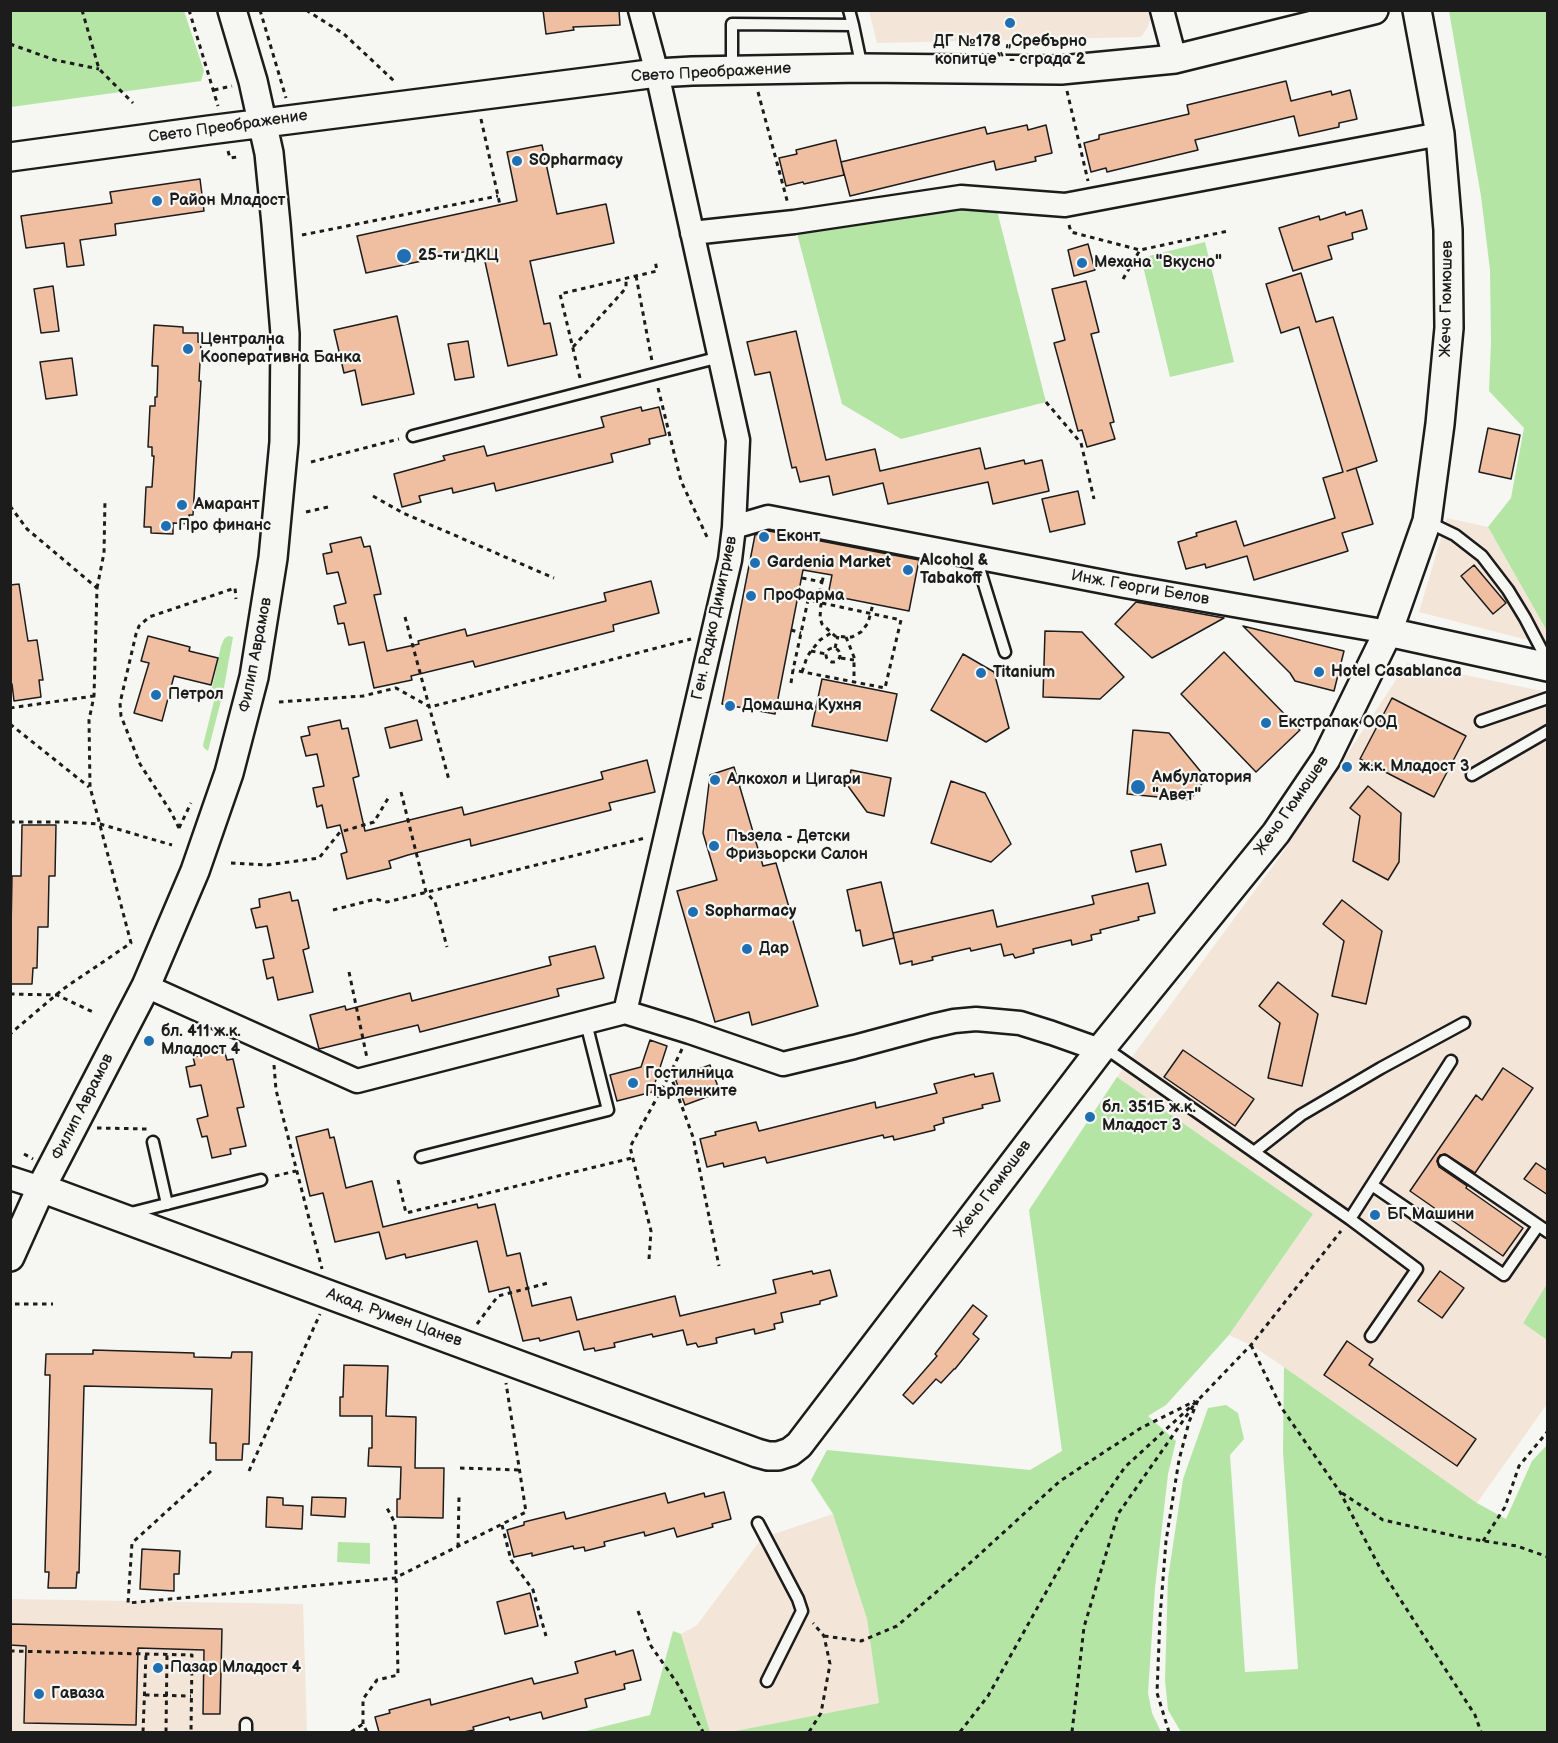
<!DOCTYPE html>
<meta charset="utf-8">
<style>
body{margin:0}
#map{position:relative;width:1558px;height:1743px;overflow:hidden;background:#f6f6f2;font-family:"Balsamiq Sans",sans-serif}
canvas{display:block}
.frame{position:absolute;inset:0;border:12px solid #1c1c1c;pointer-events:none}
</style>
<div id="map">
<canvas width="1558" height="1743"></canvas>
<div class="frame"></div>
</div>
<script>
const g = document.querySelector('canvas').getContext('2d');
g.lineJoin = 'round';
function fillPath(path, color) {
  g.fillStyle = color;
  g.fill(path, 'evenodd');
}
function poly(rows) {
  const path = new Path2D();
  for (const r of rows) {
    if (r.length === 3) {
      path.moveTo(r[0] + r[2], r[1]);
      path.arc(r[0], r[1], r[2], 0, 2 * Math.PI);
      continue;
    }
    path.moveTo(r[0], r[1]);
    for (let i = 2; i < r.length; i += 2) path.lineTo(r[i], r[i + 1]);
  }
  return path;
}
function strokePath(path, color, width, dash) {
  g.strokeStyle = color;
  g.lineWidth = width;
  g.lineCap = dash ? 'butt' : 'round';
  g.setLineDash(dash || []);
  g.stroke(path);
}
function label(font, color, halo, rows, align = 'center') {
  g.font = font + ' "Balsamiq Sans",sans-serif';
  g.lineWidth = 4.5;
  g.setLineDash([]);
  g.textBaseline = 'middle';
  g.strokeStyle = halo;
  g.fillStyle = color;
  for (const [text, x, y, turn = 0] of rows) {
    g.save();
    g.translate(x, y);
    g.rotate((+turn || 0) * Math.PI / 180);
    g.textAlign = isNaN(turn) ? turn : align;
    if (halo) g.strokeText(text, 0, 0);
    g.fillText(text, 0, 0);
    g.restore();
  }
}
fillPath(poly([
 [1148,11,1150,19,1148,27,1141,37,877,43,869,11],
 [1447,518,1488,527,1547,631,1547,645,1419,612],
 [1407,663,1547,692,1548,1284,1523,1322,1547,1340,1547,1404,1477,1503,1284,1367,1251,1345,1229,1335,1313,1214,1117,1077,1279,858],
 [833,1514,867,1619,879,1703,730,1732,710,1732,681,1634,697,1625,762,1538],
 [11,1599,303,1604,307,1732,11,1732]
]), '#f4e5d9');
fillPath(poly([
 [10,11,184,11,204,71,201,81,11,107],
 [1449,11,1547,11,1547,631,1488,527,1511,498,1524,428,1489,391,1491,342,1490,270,1481,196],
 [994,199,1046,402,901,439,842,404,794,222],
 [1205,242,1234,362,1170,377,1141,258],
 [228,636,233,637,223,693,208,751,204,748,203,745,214,701,212,688,221,646,224,639],
 [1117,1077,1313,1214,1229,1335,1166,1405,1148,1416,1176,1441,1168,1474,1155,1588,1148,1693,1152,1713,1161,1732,730,1732,879,1703,867,1619,833,1514,811,1480,827,1450,1030,1470,1062,1451,1029,1210],
 [1547,1284,1547,1340,1523,1323],
 [1284,1367,1477,1503,1506,1519,1532,1461,1547,1445,1547,1732,1181,1732,1168,1710,1165,1680,1168,1578,1183,1479,1208,1408,1226,1405,1238,1413,1244,1439,1230,1455,1245,1672,1298,1669,1283,1452],
 [338,1542,370,1543,370,1564,337,1562],
 [673,1631,681,1634,710,1732,582,1732,650,1715]
]), '#b4e5a5');
const building = poly([
 [543,10,619,10,620,25,573,27,574,30,546,34,543,10],
 [1286,81,1291,101,1331,91,1332,95,1350,90,1357,119,1339,123,1339,127,1299,136,1294,116,1195,140,1198,150,1107,172,1106,168,1091,172,1084,143,1099,139,1099,135,1189,114,1187,105,1286,81],
 [1027,125,1028,130,1046,125,1052,153,1035,157,1036,161,996,170,994,161,850,196,841,162,985,127,987,134,1027,125],
 [836,140,844,175,804,184,803,182,786,186,779,158,797,154,796,150,836,140],
 [542,145,557,214,606,204,614,243,530,261,544,324,550,323,557,355,508,366,482,248,366,273,357,236,517,201,507,152,542,145],
 [200,179,204,211,115,224,116,235,80,240,84,265,67,267,64,243,26,248,21,216,112,203,110,192,200,179],
 [1362,210,1367,229,1352,233,1353,239,1328,246,1332,259,1293,271,1279,228,1319,216,1320,220,1345,212,1346,215,1362,210],
 [1088,244,1095,270,1074,276,1068,250,1088,244],
 [1301,273,1316,322,1333,317,1377,461,1347,471,1356,468,1373,524,1342,533,1348,551,1254,580,1247,556,1206,568,1205,564,1186,569,1178,542,1197,536,1196,533,1236,521,1244,546,1335,518,1323,478,1343,472,1299,327,1281,333,1266,284,1301,273],
 [1086,281,1099,332,1091,334,1114,422,1110,423,1115,439,1087,447,1082,430,1078,431,1054,343,1065,340,1052,289,1086,281],
 [53,286,59,331,41,333,34,289,53,286],
 [397,316,414,394,362,405,355,370,344,373,334,330,397,316],
 [154,325,183,327,183,333,198,333,198,342,201,343,199,381,201,381,193,515,189,515,189,524,173,523,173,534,151,533,151,527,144,527,146,487,152,487,154,456,152,456,152,447,148,447,150,406,155,406,155,397,157,397,158,366,152,366,154,325],
 [796,331,826,460,875,449,880,471,980,448,985,469,1024,460,1025,464,1042,460,1049,491,993,504,988,482,888,504,883,483,833,495,829,476,800,482,796,467,792,468,770,372,755,375,747,342,796,331],
 [468,341,474,377,455,380,448,344,468,341],
 [72,358,77,395,46,399,40,362,72,358],
 [641,407,642,411,659,407,666,435,649,439,650,444,611,454,613,462,496,491,494,483,453,493,452,488,419,496,421,502,402,507,394,474,445,460,443,456,484,446,487,456,604,427,601,417,641,407],
 [1488,428,1520,435,1511,479,1479,472,1488,428],
 [1078,491,1085,524,1050,532,1042,499,1078,491],
 [769,531,919,560,909,611,828,595,832,575,803,570,775,714,722,704,755,535,769,531],
 [361,537,364,547,370,546,381,594,374,595,387,651,419,644,418,641,465,629,467,636,606,601,604,593,651,581,659,613,613,625,614,631,475,667,473,661,411,676,412,680,374,688,364,642,349,645,344,623,338,624,334,606,346,603,342,587,338,572,327,574,323,554,332,552,330,544,361,537],
 [1474,565,1506,603,1493,614,1461,576,1474,565],
 [19,584,28,641,37,640,43,680,39,680,41,697,14,701,12,684,10,685,10,585,19,584],
 [1136,602,1224,618,1152,658,1115,624,1136,602],
 [1243,626,1344,651,1334,691,1295,681,1290,673,1243,626],
 [1045,631,1082,632,1124,677,1100,699,1043,697,1045,631],
 [148,636,190,647,189,651,218,658,211,685,174,676,162,721,134,713,149,663,141,661,148,636],
 [1224,652,1300,730,1256,772,1181,694,1224,652],
 [963,654,994,672,1009,728,986,742,931,710,963,654],
 [822,679,897,694,887,741,812,726,822,679],
 [1392,698,1466,736,1434,797,1360,759,1392,698],
 [340,720,342,729,348,728,359,776,353,778,365,831,462,807,464,815,603,779,601,772,647,760,655,792,609,803,611,810,471,846,470,839,408,855,389,861,391,868,347,879,341,854,347,852,340,825,327,828,322,805,317,807,313,788,324,786,317,754,306,756,301,737,310,735,308,727,340,720],
 [417,720,422,740,390,748,385,728,417,720],
 [1133,730,1169,733,1206,778,1190,800,1127,794,1133,730],
 [734,767,763,866,776,863,818,1006,752,1025,749,1012,715,1022,677,891,717,880,703,833,710,775,734,767],
 [851,770,891,778,884,816,867,812,848,786,851,770],
 [951,781,985,793,1011,844,991,862,931,843,951,781],
 [1368,786,1401,813,1399,862,1388,880,1353,861,1360,816,1350,808,1368,786],
 [22,825,56,825,55,876,49,876,48,927,38,927,37,968,33,968,32,984,10,984,12,876,21,876,22,825],
 [1161,844,1166,865,1136,872,1131,851,1161,844],
 [881,882,894,938,893,933,993,910,997,927,1094,904,1092,896,1148,883,1155,913,1138,917,1139,920,1100,930,1101,933,1091,935,1092,940,1072,945,1071,940,1033,949,1034,953,1015,958,1013,954,1004,956,1001,944,971,951,970,948,932,957,933,960,912,965,912,961,900,964,894,938,863,946,860,930,856,931,847,890,881,882],
 [290,892,292,901,298,900,309,948,303,950,313,992,278,1000,273,977,267,979,263,960,274,958,267,926,256,928,251,909,260,907,259,899,290,892],
 [1342,900,1382,931,1366,1004,1332,996,1344,941,1323,924,1342,900],
 [595,946,604,978,557,989,559,996,420,1032,418,1025,319,1049,310,1015,345,1006,346,1010,410,993,412,1001,551,965,549,957,595,946],
 [1278,982,1318,1014,1302,1086,1268,1078,1280,1023,1259,1006,1278,982],
 [650,1040,667,1046,652,1092,617,1101,610,1075,641,1067,650,1040],
 [224,1050,227,1060,233,1059,244,1107,237,1108,246,1146,230,1149,231,1154,212,1158,207,1136,202,1137,197,1119,208,1116,201,1085,190,1087,186,1067,195,1065,193,1057,224,1050],
 [1183,1050,1254,1099,1235,1126,1164,1077,1183,1050],
 [710,1065,720,1092,685,1105,675,1078,710,1065],
 [1503,1068,1533,1088,1475,1173,1445,1154,1440,1155,1437,1161,1439,1167,1467,1186,1466,1188,1523,1228,1503,1256,1410,1191,1476,1095,1482,1100,1503,1068],
 [993,1073,1000,1101,982,1105,983,1108,943,1118,944,1123,934,1126,935,1130,894,1140,893,1136,884,1138,883,1135,767,1163,765,1157,724,1167,723,1163,707,1167,700,1139,716,1135,715,1132,756,1122,759,1131,875,1102,876,1108,937,1093,934,1084,974,1074,975,1077,993,1073],
 [328,1129,330,1138,334,1137,346,1188,372,1181,383,1227,477,1204,478,1208,495,1204,507,1256,520,1253,532,1306,571,1297,577,1320,675,1296,680,1316,776,1293,773,1280,812,1271,813,1274,830,1270,837,1296,820,1301,820,1304,781,1313,783,1322,774,1324,775,1329,755,1334,754,1329,716,1338,717,1343,698,1347,696,1343,687,1345,683,1330,653,1337,652,1334,614,1343,615,1347,595,1351,594,1348,584,1350,579,1331,540,1341,539,1338,523,1341,509,1287,489,1292,477,1241,406,1258,405,1254,386,1259,379,1232,335,1242,323,1193,310,1196,296,1137,328,1129],
 [1536,1163,1548,1171,1548,1195,1524,1179,1536,1163],
 [1440,1271,1464,1288,1442,1318,1418,1301,1440,1271],
 [973,1305,987,1316,973,1334,979,1339,955,1369,954,1369,941,1383,936,1379,913,1404,903,1395,937,1356,935,1354,973,1305],
 [1347,1341,1373,1359,1369,1365,1476,1439,1457,1466,1324,1375,1347,1341],
 [93,1350,194,1353,194,1357,231,1358,232,1352,252,1352,249,1444,243,1444,242,1460,216,1460,216,1443,210,1443,212,1389,84,1386,79,1573,77,1572,76,1588,48,1588,49,1572,45,1572,50,1375,45,1375,46,1354,93,1354,93,1350],
 [344,1365,388,1366,386,1416,416,1417,415,1468,444,1468,443,1518,397,1517,397,1499,400,1499,401,1467,368,1466,369,1448,372,1448,372,1416,340,1416,340,1397,343,1397,344,1365],
 [724,1492,731,1519,712,1524,713,1527,677,1537,674,1528,645,1536,644,1532,604,1542,605,1546,585,1551,584,1547,574,1549,573,1546,532,1556,532,1553,514,1557,507,1530,524,1525,524,1522,564,1512,566,1519,665,1493,668,1503,704,1493,705,1497,724,1492],
 [267,1497,283,1498,283,1505,303,1506,302,1529,266,1527,267,1497],
 [312,1497,346,1498,345,1517,311,1515,312,1497],
 [142,1549,180,1551,179,1574,174,1574,174,1591,140,1589,142,1549],
 [530,1593,538,1626,505,1634,497,1602,530,1593],
 [10,1624,222,1629,220,1714,203,1714,204,1650,138,1648,136,1725,24,1723,26,1646,10,1645,10,1624],
 [633,1650,641,1680,624,1684,625,1689,585,1699,587,1707,543,1719,541,1712,510,1720,509,1717,473,1727,474,1730,464,1732,379,1732,375,1717,390,1713,389,1710,430,1699,431,1705,532,1678,534,1684,578,1673,575,1662,615,1651,616,1655,633,1650]
]);
fillPath(building, '#f0bea0');
strokePath(building, '#1c1c1c', 1.5);
const service = poly([
 [853,25,862,68],
 [732,69,732,24,853,25,849,10],
 [413,436,720,357],
 [1428,522,1455,535,1482,556,1508,590,1525,618,1548,662],
 [976,558,1005,652],
 [1481,721,1548,698],
 [1472,775,1548,731],
 [1103,1051,1114,1054,1350,1219,1417,1269,1371,1336],
 [153,1142,167,1204],
 [1254,1152,1301,1115,1381,1068,1464,1023],
 [421,1157,608,1110,586,1023],
 [1444,1161,1548,1232],
 [1372,1185,1504,1275,1538,1226],
 [127,1214,261,1180],
 [1350,1219,1451,1061],
 [758,1523,798,1599,802,1611,767,1681],
 [246,1732,246,1724]
]);
const minor = poly([
 [1162,10,1175,59],
 [692,233,794,222,961,197,1065,205,1440,134],
 [734,527,768,517,1125,586,1388,632],
 [146,986,357,1081,625,1012,690,1032,783,1064,854,1047,932,1026,954,1021,976,1019,1020,1023,1052,1033,1100,1050],
 [625,1012,730,560,734,527,738,440,657,73,640,10],
 [10,1178,41,1188]
]);
const tertiary = poly([
 [10,157,209,130,657,73,692,71,862,68,1061,70,1175,59,1374,10],
 [1388,632,1548,667],
 [41,1188,757,1453,768,1456,778,1456,790,1452,799,1445,1100,1050,1276,833,1326,759,1388,632,1427,521,1440,424,1449,328,1448,230,1440,134,1417,10],
 [10,1257,41,1188,146,986,195,871,229,773,254,677,273,558,284,442,285,334,276,224,269,153,253,81,232,10]
]);
strokePath(service, '#1c1c1c', 15);
strokePath(minor, '#1c1c1c', 27);
strokePath(tertiary, '#1c1c1c', 32);
strokePath(poly([
 [82,10,99,69,133,103],
 [189,10,218,106],
 [260,10,286,98],
 [306,10,344,34,394,81],
 [10,44,55,60,99,69],
 [214,90,232,86],
 [1067,91,1088,181],
 [758,92,788,204],
 [481,119,500,205],
 [228,151,230,158,237,157],
 [1069,225,1071,232,1140,250,1228,231],
 [302,235,498,196],
 [636,276,652,361],
 [1123,279,1140,250],
 [573,347,626,288,626,279],
 [580,378,560,294,657,271,655,260],
 [658,388,681,481,707,537],
 [1046,402,1081,443,1094,499],
 [311,462,399,439],
 [373,496,403,513,554,578],
 [10,506,27,529,97,588,94,696,89,720,90,787,131,943,63,989,10,1034],
 [306,512,328,507],
 [802,578,822,582,817,601],
 [822,582,824,574],
 [97,588,104,553,105,499],
 [821,603,820,618,822,624,835,636,846,637,852,637,861,632,868,623,873,604],
 [405,617,449,780],
 [791,630,801,633],
 [846,637,854,657,854,682],
 [833,655,7],
 [835,648,838,636],
 [811,651,826,654],
 [841,658,854,660],
 [802,672,807,657,811,651,820,640,831,633],
 [791,683,793,670,801,633,808,600,901,620,885,688,793,670],
 [279,702,363,696,396,688,430,707,691,639],
 [10,708,94,696],
 [10,724,89,787],
 [401,792,426,892,435,902,447,947],
 [10,822,66,822,100,824,172,845],
 [179,828,171,812,140,764,121,716,120,703,136,634,139,626,149,617,235,588,236,599],
 [179,828,191,803],
 [231,863,267,865,319,858,340,832,374,822,390,795],
 [333,910,376,899,387,902,645,838],
 [349,972,367,1058],
 [10,994,57,995,95,1013],
 [682,1049,670,1074,693,1137,719,1266],
 [274,1065,276,1090,322,1269],
 [97,1128,148,1129],
 [24,1154,33,1159],
 [275,1176,296,1171],
 [398,1180,406,1213,632,1158],
 [649,1259,651,1231,630,1147,670,1074],
 [15,1304,53,1304],
 [477,1324,498,1296,548,1283],
 [1251,1345,1281,1407,1340,1492,1380,1568,1475,1715,1481,1732],
 [460,1468,519,1470],
 [211,1471,132,1543,128,1603,395,1578,526,1512,506,1383],
 [249,1471,320,1314],
 [1342,1493,1383,1520,1464,1538,1517,1546,1548,1557],
 [502,1525,511,1560,533,1590,546,1636],
 [1483,1541,1505,1507,1519,1466,1548,1431],
 [458,1547,459,1497],
 [638,1611,651,1646,677,1683,703,1732],
 [824,1636,861,1641,897,1626,970,1563,1060,1481,1141,1428,1195,1401],
 [10,1651,192,1655,191,1732],
 [145,1695,191,1696],
 [143,1732,146,1654],
 [166,1732,167,1654],
 [351,1732,363,1724],
 [367,1732,363,1724,363,1699,377,1680,398,1675,395,1523,387,1508],
 [809,1732,821,1713,830,1664,824,1636,813,1623],
 [960,1732,988,1696,1078,1535,1125,1467,1199,1399,1251,1345,1341,1231],
 [1072,1732,1084,1627,1118,1514,1194,1405],
 [1169,1732,1157,1693,1160,1617,1166,1541,1179,1460,1189,1422,1198,1400]
]), '#1c1c1c', 3, [4.5, 4.5]);
strokePath(service, '#f6f6f2', 10);
strokePath(minor, '#f6f6f2', 22);
strokePath(tertiary, '#f6f6f2', 27);
for (const [x, y, r, color] of [
 [1010,23,6,"#1f6fb2"],
 [517,161,6,"#1f6fb2"],
 [157,201,6,"#1f6fb2"],
 [404,256,8,"#1f6fb2"],
 [1082,263,6,"#1f6fb2"],
 [188,349,6,"#1f6fb2"],
 [182,505,6,"#1f6fb2"],
 [166,526,6,"#1f6fb2"],
 [764,537,6,"#1f6fb2"],
 [755,563,6,"#1f6fb2"],
 [908,570,6,"#1f6fb2"],
 [751,596,6,"#1f6fb2"],
 [1319,672,6,"#1f6fb2"],
 [981,673,6,"#1f6fb2"],
 [156,695,6,"#1f6fb2"],
 [730,706,6,"#1f6fb2"],
 [1266,723,6,"#1f6fb2"],
 [1347,767,6,"#1f6fb2"],
 [715,780,6,"#1f6fb2"],
 [1138,787,8,"#1f6fb2"],
 [714,846,6,"#1f6fb2"],
 [693,912,6,"#1f6fb2"],
 [747,949,6,"#1f6fb2"],
 [149,1041,6,"#1f6fb2"],
 [633,1083,6,"#1f6fb2"],
 [1090,1117,6,"#1f6fb2"],
 [1375,1215,6,"#1f6fb2"],
 [158,1668,6,"#1f6fb2"],
 [39,1694,6,"#1f6fb2"]
]) {
  const dot = new Path2D();
  dot.arc(x, y, r, 0, 2 * Math.PI);
  g.fillStyle = color;
  g.fill(dot);
  strokePath(dot, '#f6f6f2', 2);
}
label('bold 16px', '#1c1c1c', '#f6f6f2', [
 ["ДГ №178 „Сребърно",1010,42,"center"],
 ["копитце“ - сграда 2",1010,60,"center"],
 ["SOpharmacy",529,161],
 ["Район Младост",169,201],
 ["25-ти ДКЦ",418,256],
 ["Механа \"Вкусно\"",1094,263],
 ["Централна",200,340],
 ["Кооперативна Банка",200,358],
 ["Амарант",194,505],
 ["Про финанс",178,526],
 ["Еконт",776,537],
 ["Alcohol &",920,561],
 ["Tabakoff",920,579],
 ["Gardenia Market",767,563],
 ["ПроФарма",763,596],
 ["Hotel Casablanca",1331,672],
 ["Titanium",993,673],
 ["Петрол",168,695],
 ["Домашна Кухня",742,706],
 ["Екстрапак ООД",1278,723],
 ["ж.к. Младост 3",1359,767],
 ["Амбулатория",1152,778],
 ["\"Авет\"",1152,796],
 ["Алкохол и Цигари",727,780],
 ["Пъзела - Детски",726,837],
 ["Фризьорски Салон",726,855],
 ["Sopharmacy",705,912],
 ["Дар",759,949],
 ["бл. 411 ж.к.",161,1032],
 ["Младост 4",161,1050],
 ["Гостилница",645,1074],
 ["Пърленките",645,1092],
 ["бл. 351Б ж.к.",1102,1108],
 ["Младост 3",1102,1126],
 ["БГ Машини",1387,1215],
 ["Пазар Младост 4",170,1668],
 ["Гаваза",51,1694]
], 'left');
label('16px', '#1c1c1c', '#f6f6f2', [
 ["Свето Преображение",711,73,-3],
 ["Свето Преображение",228,127,-8],
 ["Жечо Гюмюшев",1447,299,-89],
 ["Инж. Георги Белов",1140,588,10],
 ["Ген. Радко Димитриев",715,618,-78],
 ["Филип Аврамов",256,655,-79],
 ["Жечо Гюмюшев",1292,806,-55],
 ["Филип Аврамов",83,1107,-63],
 ["Жечо Гюмюшев",993,1189,-53],
 ["Акад. Румен Цанев",394,1318,20]
]);
</script>
